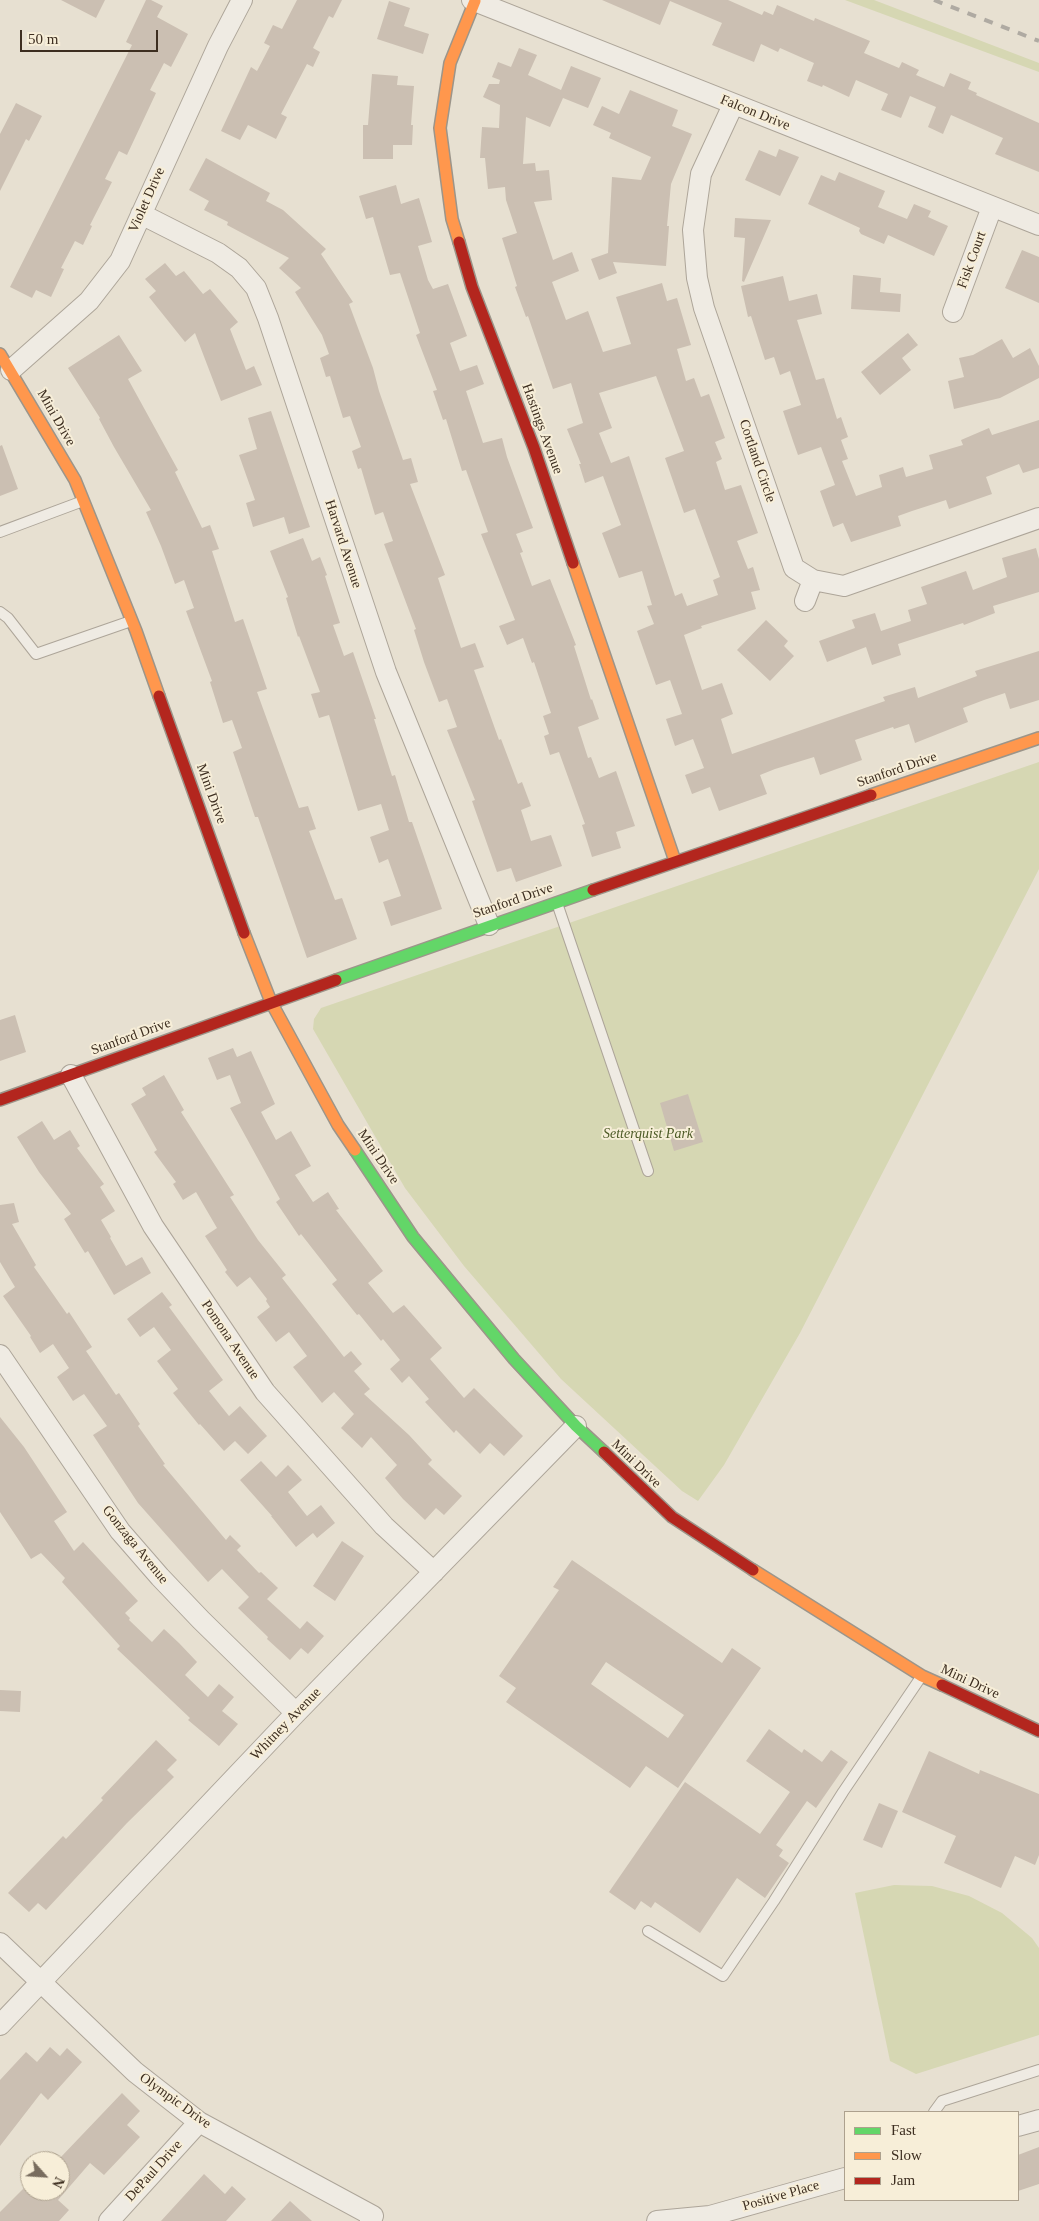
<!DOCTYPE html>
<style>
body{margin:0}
#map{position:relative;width:1039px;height:2221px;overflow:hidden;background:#e7e0d1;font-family:"Times New Roman",serif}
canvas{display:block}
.legend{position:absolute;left:844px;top:2111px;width:175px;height:90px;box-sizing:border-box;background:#f7eed8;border:1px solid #ada18e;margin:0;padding:6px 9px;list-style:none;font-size:15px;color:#3d2e20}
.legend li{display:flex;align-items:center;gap:10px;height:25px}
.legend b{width:25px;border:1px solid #ada18e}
.north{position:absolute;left:20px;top:2151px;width:50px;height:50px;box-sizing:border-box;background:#f7eed8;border:1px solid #ada18e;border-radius:50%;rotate:116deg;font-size:14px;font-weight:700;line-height:20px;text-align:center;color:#3d2e20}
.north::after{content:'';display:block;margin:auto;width:18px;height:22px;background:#786c5e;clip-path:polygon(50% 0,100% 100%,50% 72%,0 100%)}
.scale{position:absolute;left:20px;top:30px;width:138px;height:22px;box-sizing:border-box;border:2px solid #3d2e20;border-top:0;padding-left:6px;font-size:15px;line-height:18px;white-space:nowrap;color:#3d2e20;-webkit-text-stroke:4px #f7eed8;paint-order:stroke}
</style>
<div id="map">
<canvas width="1039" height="2221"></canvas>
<ul class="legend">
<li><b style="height:6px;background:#63d668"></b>Fast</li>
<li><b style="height:6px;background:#ff974d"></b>Slow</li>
<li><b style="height:6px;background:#b3261e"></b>Jam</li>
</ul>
<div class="north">N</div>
<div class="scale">50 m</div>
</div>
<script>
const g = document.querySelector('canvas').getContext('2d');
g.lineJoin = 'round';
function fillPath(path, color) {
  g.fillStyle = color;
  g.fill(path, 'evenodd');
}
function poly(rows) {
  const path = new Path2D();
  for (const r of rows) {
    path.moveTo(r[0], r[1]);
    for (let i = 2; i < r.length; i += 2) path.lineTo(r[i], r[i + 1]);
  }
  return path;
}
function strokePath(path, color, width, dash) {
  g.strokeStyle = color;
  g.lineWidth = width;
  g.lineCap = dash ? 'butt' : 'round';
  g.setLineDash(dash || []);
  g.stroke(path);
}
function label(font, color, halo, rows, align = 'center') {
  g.font = font + ' "Times New Roman",serif';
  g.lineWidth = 4;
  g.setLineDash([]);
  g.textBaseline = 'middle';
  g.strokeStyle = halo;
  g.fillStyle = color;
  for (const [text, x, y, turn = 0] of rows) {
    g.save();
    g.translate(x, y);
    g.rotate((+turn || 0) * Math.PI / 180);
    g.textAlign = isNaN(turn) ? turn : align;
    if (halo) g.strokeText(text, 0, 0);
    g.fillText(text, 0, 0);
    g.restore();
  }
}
fillPath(poly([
 [845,0,874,0,1039,63,1039,72],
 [1039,762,1039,869,800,1333,724,1465,698,1501,682,1491,561,1379,464,1266,405,1188,313,1029,314,1019,321,1008],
 [894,1885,932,1886,969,1896,1002,1913,1032,1938,1039,1948,1039,2035,916,2074,890,2061,855,1893]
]), '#d6d7b3');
fillPath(poly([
 [61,0,105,0,96,18],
 [146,0,151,0,163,6,157,17,188,34,171,67,164,63,150,90,156,93,127,155,119,151,105,179,112,182,90,225,92,226,83,245,75,241,61,268,64,269,51,297,36,290,32,298,10,287,132,45,126,42],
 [297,0,342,0,333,18,329,16,313,48,320,52,313,67,307,64,281,114,287,117,276,139,248,125,240,140,221,131,251,67,257,71,270,46,264,43,273,25,282,29],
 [602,0,728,0,762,15,764,11,773,15,777,5,814,21,815,18,870,41,864,53,899,68,902,62,919,70,916,75,944,87,950,73,971,82,968,89,977,93,976,95,1039,123,1039,172,995,154,1003,138,951,115,943,134,928,127,936,107,910,96,901,118,881,110,888,94,856,80,849,97,823,85,822,87,807,81,814,63,780,48,778,52,761,44,754,62,712,45,722,23,670,1,660,25],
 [389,1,410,8,404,26,429,34,423,54,377,39],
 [519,48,537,55,528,75,561,90,571,66,601,78,588,108,563,98,550,127,526,117,523,164,535,163,536,171,549,170,552,200,534,202,553,260,572,252,579,271,552,282,566,320,588,311,603,352,631,344,616,297,662,283,667,301,677,298,691,345,677,349,686,381,694,378,701,397,709,394,725,438,715,442,722,459,716,462,725,490,741,485,758,533,737,541,748,569,753,567,760,590,751,592,756,609,701,626,702,628,684,635,702,690,722,683,733,714,721,719,732,754,885,701,883,697,915,687,918,698,977,676,975,671,1039,651,1039,700,1010,709,1005,693,984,700,963,708,968,722,915,743,909,724,894,729,893,727,855,740,862,760,820,775,814,757,775,769,760,775,767,794,719,811,710,787,692,794,685,775,704,768,693,739,675,746,666,719,682,714,670,680,656,685,637,631,654,624,647,606,652,605,642,571,619,578,602,533,621,525,603,476,585,483,579,464,581,464,567,429,583,423,571,383,553,389,528,316,526,317,515,287,517,286,502,238,517,233,506,200,505,187,488,189,485,158,480,158,482,127,499,128,500,105,483,97,489,84,499,84,500,80,492,77,498,62,511,67],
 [656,376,684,451,665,458,684,513,695,509,720,577,713,580,718,595,687,606,682,593,675,596,629,456,611,463,599,433,612,428,599,393],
 [372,74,398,76,397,85,414,86,411,125,413,125,412,145,393,145,393,159,363,159,363,125,368,125],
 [630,90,678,110,672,126,692,134,671,184,667,226,669,226,666,266,613,262,617,273,599,280,591,259,608,253,612,177,641,180,651,157,609,138,611,133,593,125,602,106,619,114],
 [16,103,42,116,29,141,26,139,0,191,0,134],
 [779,149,799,157,780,196,745,180,759,150,776,157],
 [206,158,270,193,266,201,283,210,326,249,321,254,353,302,349,304,373,368,379,391,403,460,411,458,418,482,410,484,445,575,438,578,461,648,475,643,484,667,474,670,499,740,501,739,518,784,522,782,531,806,521,810,531,841,551,835,562,866,516,882,511,868,497,872,472,801,475,800,447,730,457,727,447,699,439,702,424,662,414,630,416,629,384,544,393,541,383,512,375,515,361,468,358,469,352,451,361,447,350,416,343,418,330,376,326,377,320,358,329,354,322,335,295,292,301,288,279,268,289,258,227,225,228,222,204,210,209,201,189,190],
 [839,172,885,191,878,207,907,219,914,204,931,211,928,217,948,226,934,256,888,235,884,244,861,234,859,231,860,228,808,204,821,175,835,181],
 [396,185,401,204,419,198,432,242,418,246,428,280,433,289,448,284,467,336,450,343,460,371,477,365,484,384,466,391,483,443,502,438,507,457,533,528,516,534,523,552,520,553,532,586,550,579,576,645,574,646,591,700,592,699,599,719,578,727,588,758,591,757,599,778,616,771,635,826,616,832,621,848,592,857,582,825,585,824,559,752,550,755,544,736,549,734,543,716,551,713,534,662,532,663,523,638,507,645,499,626,515,620,481,534,488,532,466,470,462,471,446,419,443,420,433,391,437,390,416,335,420,333,400,273,390,275,373,217,366,219,359,196],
 [735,218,771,220,744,282,742,281,745,238,734,237],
 [1022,250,1039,257,1039,303,1005,288],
 [165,263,176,276,184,271,203,294,210,289,238,322,230,329,246,370,254,366,262,385,221,401,195,333,185,342,149,297,156,291,145,279],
 [853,275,881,278,880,292,901,294,900,312,851,309],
 [783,276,789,301,817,294,822,314,797,320,816,380,824,378,837,419,841,417,848,437,841,440,848,459,842,461,856,496,882,487,879,475,903,467,906,477,933,469,929,455,963,445,961,440,989,428,992,435,1039,420,1039,468,1023,473,1019,464,986,477,992,494,949,509,946,500,912,511,898,516,901,526,851,542,843,523,833,527,820,491,835,485,821,447,798,455,793,441,783,411,801,405,790,371,780,375,774,357,765,360,751,316,748,317,741,286],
 [908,333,918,345,902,358,911,370,880,395,861,372],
 [119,335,142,371,128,379,178,470,175,472,202,528,210,525,219,549,212,551,235,622,243,619,267,689,257,692,299,808,308,806,316,829,309,831,335,900,342,898,357,939,307,958,258,817,255,817,233,752,242,748,232,720,223,723,210,682,212,681,186,611,194,608,184,580,175,584,161,546,146,512,151,510,114,447,99,419,100,418,68,368],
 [1002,339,1013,358,1030,348,1039,366,1039,378,1000,398,954,409,948,381,964,377,959,358,973,355],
 [271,411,310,527,289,534,284,517,253,527,246,503,255,500,239,455,257,449,248,418],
 [2,445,18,489,0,496,0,446],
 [303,538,312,561,320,557,327,575,325,576,340,623,333,625,344,656,353,652,376,719,374,719,392,776,395,775,409,822,412,822,442,909,391,926,383,902,401,896,388,859,379,863,370,837,389,830,381,804,358,811,329,715,319,718,311,694,320,692,299,636,298,637,286,598,288,597,270,551],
 [1036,548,1039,559,1039,592,993,606,995,613,964,625,963,623,898,644,901,655,872,665,866,647,827,662,819,641,855,628,852,620,875,613,881,631,911,621,908,610,927,604,921,587,966,571,973,590,1007,577,1002,558],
 [766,620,788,641,784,646,794,656,770,681,737,650],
 [15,1015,26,1052,0,1061,0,1020],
 [233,1048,237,1057,251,1051,275,1104,261,1112,276,1140,291,1131,311,1166,295,1175,313,1202,328,1192,339,1209,336,1210,383,1271,368,1283,393,1313,404,1305,442,1348,430,1359,464,1398,474,1388,523,1436,504,1456,490,1443,480,1454,456,1430,454,1433,425,1402,429,1399,409,1376,402,1383,390,1369,400,1360,383,1339,381,1341,359,1314,357,1315,332,1284,337,1280,301,1234,299,1236,276,1202,280,1199,230,1108,241,1103,230,1075,217,1080,208,1058],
 [164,1075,184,1110,181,1112,234,1195,230,1197,258,1240,286,1275,282,1278,344,1357,351,1351,362,1364,354,1371,370,1389,364,1394,409,1435,432,1460,428,1464,462,1496,444,1515,436,1508,425,1520,403,1499,385,1478,397,1465,371,1437,362,1448,341,1428,354,1414,334,1392,322,1403,293,1367,307,1356,289,1332,276,1342,257,1317,270,1307,266,1301,267,1299,250,1277,237,1287,225,1272,227,1270,205,1236,217,1228,196,1192,183,1200,173,1184,176,1182,154,1152,157,1150,131,1104,146,1095,142,1088],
 [688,1094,703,1142,674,1151,660,1103],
 [42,1121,54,1140,70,1130,80,1146,77,1148,104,1184,100,1187,115,1211,101,1220,111,1237,110,1238,126,1266,142,1257,151,1273,114,1295,88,1251,85,1253,64,1219,71,1214,39,1172,17,1137],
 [14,1203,19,1222,12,1224,36,1265,34,1267,67,1314,69,1312,92,1347,86,1351,116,1395,119,1393,140,1424,138,1426,165,1464,163,1465,226,1540,230,1535,241,1546,237,1550,259,1573,261,1572,278,1588,267,1599,300,1629,307,1621,324,1636,308,1654,301,1648,290,1660,267,1639,268,1637,238,1608,249,1597,222,1569,208,1582,138,1503,93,1435,107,1426,84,1394,73,1401,57,1377,69,1368,53,1344,40,1353,30,1337,31,1336,3,1296,15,1287,0,1262,0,1205],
 [162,1292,172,1305,169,1307,223,1380,209,1391,229,1416,240,1406,267,1436,248,1454,235,1441,224,1451,200,1424,199,1425,173,1393,178,1389,157,1361,171,1350,154,1327,140,1337,127,1319],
 [0,1417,24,1447,67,1512,54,1521,74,1551,83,1542,138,1601,125,1613,130,1618,129,1620,152,1642,164,1629,179,1643,197,1662,185,1675,208,1697,219,1684,234,1697,222,1711,238,1724,219,1746,188,1720,190,1718,117,1649,120,1646,62,1582,65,1578,41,1553,31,1559,20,1542,0,1512],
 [261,1461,276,1477,288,1465,302,1480,288,1492,307,1516,321,1505,335,1523,317,1538,313,1533,296,1547,271,1516,272,1516,240,1480],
 [342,1541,364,1556,335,1601,313,1586],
 [572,1560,722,1663,732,1648,761,1668,678,1788,646,1766,630,1788,506,1702,516,1688,499,1676,559,1590,553,1587],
 [606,1662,684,1715,668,1738,591,1684],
 [0,1690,21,1691,20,1712,0,1711],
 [769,1729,802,1753,804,1749,822,1762,831,1750,848,1762,816,1808,807,1801,776,1845,783,1850,779,1856,789,1863,765,1898,737,1878,700,1933,655,1902,651,1908,641,1901,635,1910,609,1892,685,1782,760,1834,790,1792,746,1761],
 [156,1740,177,1760,167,1770,174,1777,127,1823,46,1910,38,1903,29,1912,8,1893,63,1836,66,1839,103,1800,101,1798],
 [929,1751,979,1774,980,1770,1039,1794,1039,1855,1035,1865,1015,1856,1001,1888,944,1863,956,1836,902,1812],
 [879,1803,898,1811,882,1848,863,1840],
 [50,2047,60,2056,67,2048,82,2062,48,2100,41,2093,0,2146,0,2080,26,2052,37,2062],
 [122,2093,140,2111,127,2125,140,2137,104,2175,90,2163,58,2200,69,2210,59,2221,0,2221,0,2212,30,2182,30,2191,60,2191,60,2158],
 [1039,2147,1039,2184,1018,2191,1018,2155],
 [204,2174,225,2194,232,2186,246,2199,226,2221,161,2221],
 [290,2201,312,2221,271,2221]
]), '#cbbfb2');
const lane = poly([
 [0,532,83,501],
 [0,612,8,618,36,654,131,621],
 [557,903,648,1171],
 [648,1931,723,1976,774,1901,843,1792,921,1677],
 [934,2112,942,2101,1039,2070]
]);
const street = poly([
 [472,0,1039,225],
 [733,105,701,174,693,230,697,278,704,308,794,568,813,580,844,586,1039,518],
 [141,214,218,253,239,268,256,288,268,318,386,672,489,925],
 [953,312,992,207],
 [11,370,89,301,120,261,218,46,242,0],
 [805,601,813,580],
 [71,1075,153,1226,265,1392,384,1526,434,1572],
 [0,1355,120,1531,160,1577,201,1620,296,1713],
 [0,1943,135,2072,199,2122,373,2216,370,2221],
 [0,2025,296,1713,576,1426],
 [1018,2126,1039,2120],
 [109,2221,199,2122],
 [657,2221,710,2216,845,2178]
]);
const fast = poly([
 [336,980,593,890],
 [355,1150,413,1237,514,1359,576,1426,604,1452]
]);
const slow = poly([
 [459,242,452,219,440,128,450,63,475,1],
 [0,354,75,480,136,631,159,696],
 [573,563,675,861],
 [871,795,1039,738],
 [244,933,271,1002,338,1125,355,1150],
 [753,1570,922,1676,942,1685]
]);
const jam = poly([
 [459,242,472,287,534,448,573,563],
 [159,696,244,933],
 [593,890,871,795],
 [0,1100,336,980],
 [604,1452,672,1517,753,1570],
 [942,1685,1039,1731]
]);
strokePath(lane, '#ada599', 12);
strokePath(street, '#ada599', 22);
strokePath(fast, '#9c958a', 14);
strokePath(slow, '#9c958a', 14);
strokePath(jam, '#9c958a', 14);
strokePath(lane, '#efebe3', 10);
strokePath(street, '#efebe3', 20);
strokePath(fast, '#63d668', 11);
strokePath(slow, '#ff974d', 11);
strokePath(jam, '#b3261e', 11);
strokePath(poly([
 [934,0,1039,41]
]), '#afaaa2', 4, [9, 9]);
label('14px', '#3d2e20', '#f7eed8', [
 ["Falcon Drive",755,113,22],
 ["Violet Drive",147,200,-66],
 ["Fisk Court",972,260,-70],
 ["Mini Drive",56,418,60],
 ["Hastings Avenue",542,429,70],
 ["Cortland Circle",757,461,71],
 ["Harvard Avenue",343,544,72],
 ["Stanford Drive",897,770,-19],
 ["Mini Drive",211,794,70],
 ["Stanford Drive",513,901,-19],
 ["Stanford Drive",131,1037,-20],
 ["Mini Drive",378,1157,56],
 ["Pomona Avenue",230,1340,56],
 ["Mini Drive",636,1464,44],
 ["Gonzaga Avenue",135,1545,51],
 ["Mini Drive",970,1682,25],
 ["Whitney Avenue",286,1724,-46],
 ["Olympic Drive",175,2101,36],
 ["DePaul Drive",154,2171,-48],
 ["Positive Place",781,2196,-16]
]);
label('italic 14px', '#4d5a26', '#f7eed8', [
 ["Setterquist Park",648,1134]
]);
</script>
